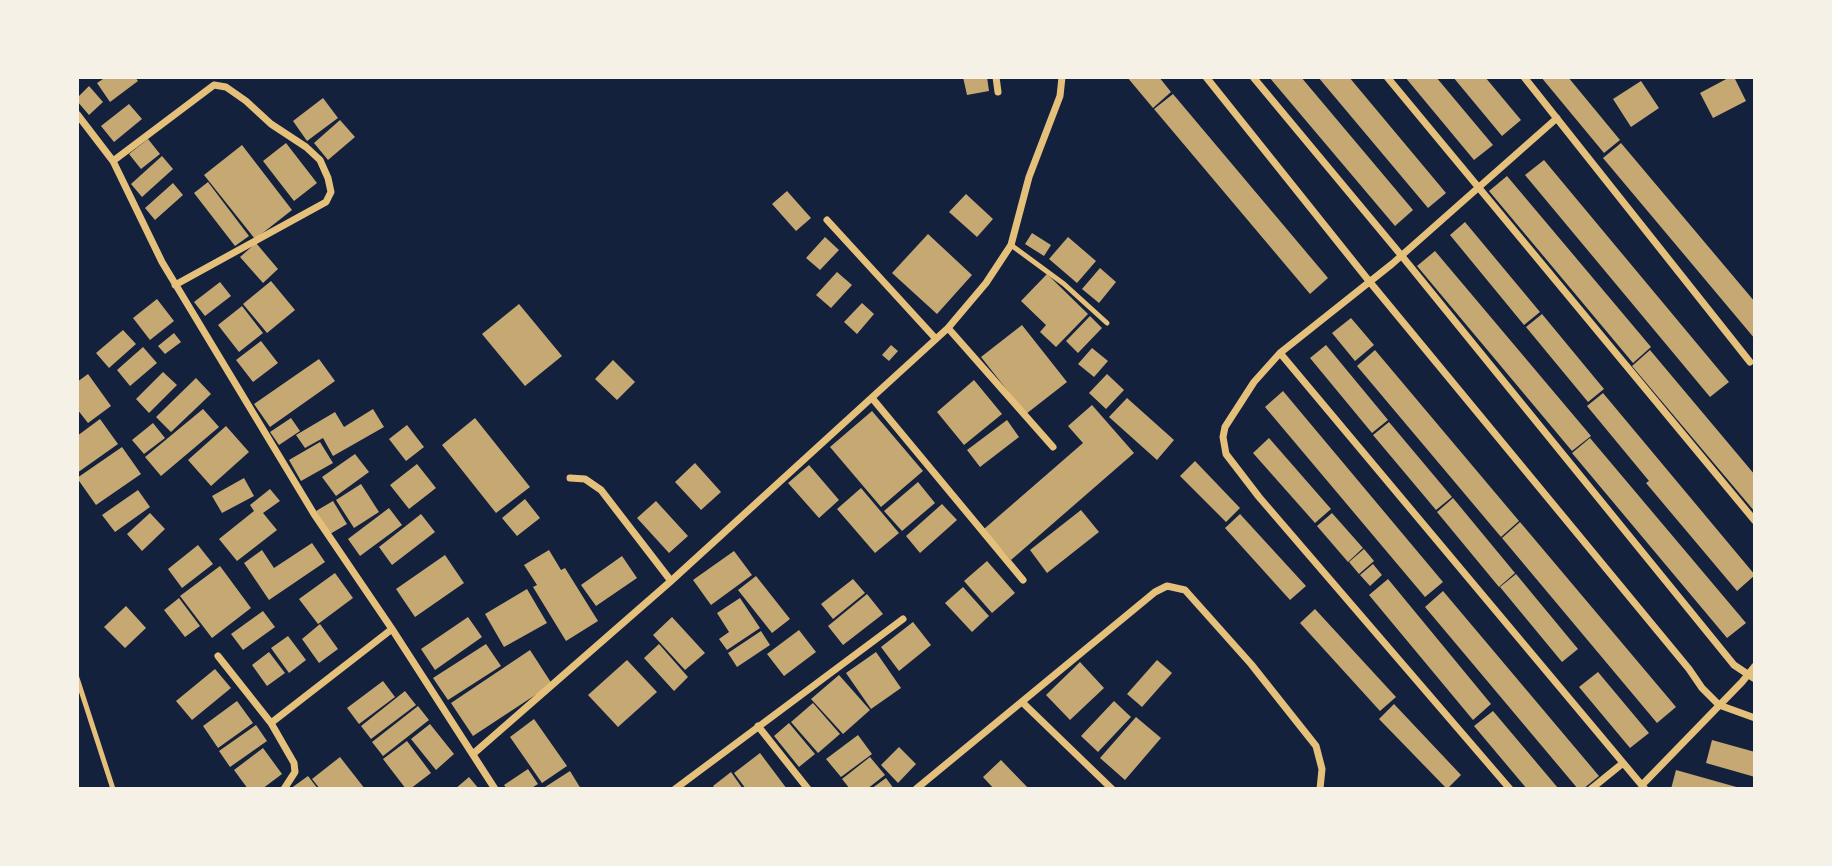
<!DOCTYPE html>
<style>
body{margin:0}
#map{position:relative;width:1832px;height:866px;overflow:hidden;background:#14213d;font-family:"Noto Serif",serif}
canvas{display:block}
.frame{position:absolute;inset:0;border:79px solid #f6f1e7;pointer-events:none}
</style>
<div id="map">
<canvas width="1832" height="866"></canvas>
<div class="frame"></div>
</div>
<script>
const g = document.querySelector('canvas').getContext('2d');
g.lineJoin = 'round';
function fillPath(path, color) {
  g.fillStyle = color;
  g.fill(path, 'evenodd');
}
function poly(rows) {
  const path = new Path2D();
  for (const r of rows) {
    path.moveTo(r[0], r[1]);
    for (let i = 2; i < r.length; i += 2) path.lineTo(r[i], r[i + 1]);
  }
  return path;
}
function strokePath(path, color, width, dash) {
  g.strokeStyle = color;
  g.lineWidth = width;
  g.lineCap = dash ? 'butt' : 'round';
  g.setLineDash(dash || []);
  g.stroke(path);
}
fillPath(poly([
 [106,77,135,77,138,81,110,102,97,83],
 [963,77,987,77,989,91,967,95],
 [1127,77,1159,77,1171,92,1153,108],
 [1269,77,1301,77,1413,210,1395,226],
 [1318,77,1349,77,1446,193,1428,208],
 [1405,77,1436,77,1493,145,1474,160],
 [1453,77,1485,77,1521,120,1502,136],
 [1541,77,1568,77,1620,140,1604,153],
 [1730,77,1734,77,1746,101,1713,118,1700,93],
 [1641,81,1659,108,1631,127,1613,99],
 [89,86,103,102,89,115,77,101,77,98],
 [1173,94,1328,278,1310,294,1154,109],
 [323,98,338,118,307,141,293,121],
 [129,104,142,119,114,142,101,126],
 [340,120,355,137,328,160,314,143],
 [148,139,160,154,141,169,129,154],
 [286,143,317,183,294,201,263,161],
 [1621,143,1755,302,1755,339,1603,158],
 [242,145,292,210,255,239,204,175],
 [162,156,173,169,142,197,131,184],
 [1544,160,1729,382,1710,397,1525,175],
 [1507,176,1651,347,1633,363,1489,191],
 [208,182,249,236,235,246,194,193],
 [173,183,183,195,155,220,145,208],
 [787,191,811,218,796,231,772,204],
 [966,194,993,219,977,237,949,212],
 [1465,222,1540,312,1524,325,1450,235],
 [1032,233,1051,245,1044,256,1025,244],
 [928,234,972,275,937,314,892,273],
 [825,237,839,250,820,270,806,258],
 [1068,237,1096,261,1077,283,1049,259],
 [256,243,278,269,263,283,240,257],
 [1435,251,1591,436,1572,451,1417,266],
 [1100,268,1116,282,1099,303,1082,289],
 [837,272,852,285,831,308,816,295],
 [1047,274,1088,314,1056,347,1040,332,1046,325,1021,301],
 [271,281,295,310,267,333,243,304],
 [220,282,231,296,205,316,194,302],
 [157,299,174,321,150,340,133,318],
 [862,303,874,314,857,334,844,322],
 [519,304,562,356,525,386,482,334],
 [242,306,263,333,239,352,218,325],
 [1542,314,1604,389,1588,402,1526,327],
 [1090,316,1102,328,1078,353,1066,341],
 [1351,318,1374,345,1355,361,1332,333],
 [1022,325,1067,382,1026,414,981,357],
 [123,330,136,344,109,368,96,353],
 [174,333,181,342,165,354,158,346],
 [261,341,278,363,253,382,236,360],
 [891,345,898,351,889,361,882,355],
 [1326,345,1388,420,1372,433,1310,358],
 [143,347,157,363,130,386,117,370],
 [1092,348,1108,361,1094,377,1078,364],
 [1375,350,1519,521,1501,537,1357,366],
 [1650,350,1755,475,1755,512,1632,366],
 [319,359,335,381,270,427,254,404],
 [613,360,635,382,617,400,595,379],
 [163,372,177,385,149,413,136,399],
 [88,374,111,406,88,423,77,409,77,382],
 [1107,374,1124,390,1106,409,1089,393],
 [196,378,211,394,171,432,156,417],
 [974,380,1002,414,964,445,937,412],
 [1283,391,1443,582,1425,597,1265,407],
 [1603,393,1755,575,1737,591,1646,483,1649,481,1587,406],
 [1127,398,1174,440,1157,460,1109,417],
 [1092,405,1134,453,1011,560,984,529,1083,443,1068,426],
 [203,409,219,427,161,476,145,457],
 [373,409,384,427,333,456,323,438,305,448,296,435,335,412,344,427],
 [872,411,923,471,881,507,830,447],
 [291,418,300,431,279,445,270,432],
 [475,418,530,487,496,513,442,445],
 [100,419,118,444,77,473,77,436],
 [1007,420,1019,437,980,467,967,450],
 [1389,422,1452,497,1436,510,1373,435],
 [153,423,165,438,144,454,132,440],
 [407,425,424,447,406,461,389,439],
 [226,426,249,452,211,486,188,460],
 [1269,438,1331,509,1315,523,1253,453],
 [1590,438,1746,623,1727,638,1572,453],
 [320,442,333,463,301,481,289,460],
 [122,447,141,474,96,505,77,478],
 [355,454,369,472,336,496,322,477],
 [1195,461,1240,508,1226,522,1180,476],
 [695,463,721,492,701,510,675,482],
 [417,464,436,488,409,509,390,485],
 [809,465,839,500,819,518,788,483],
 [244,478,254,496,222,513,212,496],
 [918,482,935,503,902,531,884,511],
 [361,484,379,512,354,528,336,500],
 [861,488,899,533,875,553,837,509],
 [270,489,280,501,263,513,277,530,237,561,219,539,254,511,250,505],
 [138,490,150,507,115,532,102,515],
 [1453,498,1515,573,1499,587,1437,512],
 [525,499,540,518,517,536,502,518],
 [333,501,347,524,330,534,316,511],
 [656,501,688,536,669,553,637,518],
 [942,504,957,520,920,553,906,536],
 [389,508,402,525,360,556,348,539],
 [1081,510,1099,532,1047,573,1030,550],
 [150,513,165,529,142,551,127,534],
 [1332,513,1363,548,1348,562,1317,526],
 [421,514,435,532,392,565,379,547],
 [1240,514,1306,586,1290,600,1225,528],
 [1520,522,1676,707,1657,723,1502,538],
 [312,543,325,562,269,600,244,563,262,550,274,568],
 [198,545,213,564,182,588,168,569],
 [1364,549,1374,561,1359,574,1349,562],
 [549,550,561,570,565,568,598,621,566,641,533,587,537,585,524,565],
 [734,551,752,575,711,605,693,580],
 [445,555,464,583,415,617,396,589],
 [622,556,637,578,596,606,581,585],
 [987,561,1015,593,992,613,964,581],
 [1373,564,1382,575,1370,586,1360,575],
 [220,566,251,608,212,638,180,596],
 [335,573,353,598,318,624,299,599],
 [1516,574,1578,649,1562,662,1500,587],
 [756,576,790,619,772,633,738,590],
 [853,579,865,593,833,619,821,604],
 [1388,579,1491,704,1473,720,1369,595],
 [963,587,989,616,972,632,945,603],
 [527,589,547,623,504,647,485,614],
 [1443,591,1599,776,1583,789,1578,789,1425,607],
 [867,594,883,614,843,645,828,626],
 [179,598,200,626,185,637,164,610],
 [740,598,760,628,727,650,719,639,729,632,717,613],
 [126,606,146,628,125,648,104,627],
 [1315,609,1396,697,1380,711,1300,623],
 [263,611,275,627,243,650,231,634],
 [468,617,482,637,435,670,421,649],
 [672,617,705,653,685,670,653,635],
 [913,622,931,645,899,671,881,647],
 [320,624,338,649,319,663,302,639],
 [799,630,816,652,784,676,767,654],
 [761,631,770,645,737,667,728,653],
 [288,636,306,660,289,673,271,648],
 [486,644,501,666,448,700,433,678],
 [659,644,688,677,674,691,644,658],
 [530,650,552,684,473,736,451,703],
 [269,652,285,673,267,686,252,665],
 [876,652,901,688,871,709,846,673],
 [627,660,657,692,618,727,588,695],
 [1157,660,1172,673,1142,707,1127,694],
 [1080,662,1104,688,1070,720,1046,695],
 [215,669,231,688,192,720,176,701],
 [1598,672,1649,733,1630,748,1579,687],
 [839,675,870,710,843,734,811,699],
 [383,681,395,697,359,724,347,708],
 [405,691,416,705,371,739,361,726],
 [237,701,253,723,218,748,203,726],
 [1114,701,1131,717,1098,752,1081,736],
 [813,703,840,734,818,753,791,722],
 [1394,704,1461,775,1447,789,1379,719],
 [418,706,429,720,383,756,372,742],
 [1493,711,1558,788,1556,789,1527,789,1474,726],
 [1136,717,1161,738,1125,780,1100,758],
 [534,719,567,766,542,783,510,737],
 [789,723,815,754,799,767,774,736],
 [430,724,454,754,436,770,411,739],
 [256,725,267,741,230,767,219,751],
 [858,735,872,754,841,777,826,759],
 [1712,740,1755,752,1755,777,1706,763],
 [407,741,431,773,410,789,406,789,383,759],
 [899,747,916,764,898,783,881,765],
 [263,748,282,774,262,789,248,789,234,770],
 [760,753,787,789,746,789,734,773],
 [340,757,365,789,320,789,312,779],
 [870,757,885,775,867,789,850,789,842,779],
 [1001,760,1029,789,994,789,983,777],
 [528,769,538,784,530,789,507,789,504,785],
 [1676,770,1740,788,1740,789,1671,789],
 [570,771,581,789,542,789],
 [731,772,743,789,716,789,713,786],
 [308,776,318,789,290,789],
 [469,777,479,789,455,789],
 [886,778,894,789,871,789]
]), '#c6a872');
strokePath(poly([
 [1011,245,1064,284,1107,323],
 [77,678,113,789]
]), '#e5c07b', 5);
strokePath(poly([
 [996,77,998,92],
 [1206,77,1369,281,1689,669,1702,688,1719,705,1755,718],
 [1253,77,1401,255,1734,665,1755,679],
 [1387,77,1755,521],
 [1524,77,1750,362],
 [77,114,113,161,162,262,314,514,392,629,495,789],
 [113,161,214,85,226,87,246,101,271,124,306,147,320,160,328,178,331,192,326,202,175,285],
 [827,220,936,339],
 [948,328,1053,447],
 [1280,353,1645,789],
 [872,398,1023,580],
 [570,478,585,479,601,490,671,581],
 [218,656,271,723],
 [1022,702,1112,789],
 [758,726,808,789],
 [473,754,671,581,948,328,986,283,1011,245,1029,177,1060,96,1062,77],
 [1642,785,1742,682,1755,666],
 [284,789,295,772,294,763,271,723,392,629],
 [675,789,903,619],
 [916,789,1155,592,1167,586,1185,590,1251,664,1316,746,1322,769,1320,789],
 [1510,789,1259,497,1226,454,1223,437,1225,427,1254,382,1280,353,1392,264,1557,118],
 [1591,789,1623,763]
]), '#e5c07b', 7);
</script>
